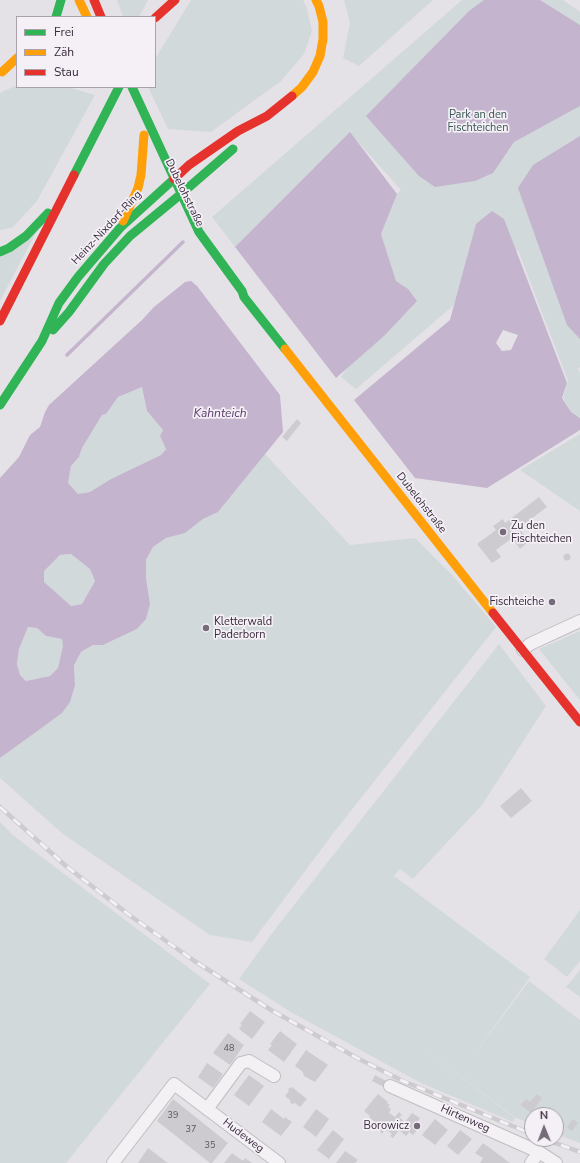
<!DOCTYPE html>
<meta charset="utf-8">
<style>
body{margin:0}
#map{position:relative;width:580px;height:1163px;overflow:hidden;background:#e5e2e7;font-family:"Nunito Sans",sans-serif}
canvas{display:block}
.legend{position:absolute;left:16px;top:16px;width:140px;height:72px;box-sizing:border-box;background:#f4f0f6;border:1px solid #a9a1ac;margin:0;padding:5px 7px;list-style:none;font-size:12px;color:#392b3e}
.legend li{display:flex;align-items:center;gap:8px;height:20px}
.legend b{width:20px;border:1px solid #a9a1ac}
.north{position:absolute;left:524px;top:1107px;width:40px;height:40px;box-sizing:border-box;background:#f4f0f6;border:1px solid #a9a1ac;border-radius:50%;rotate:359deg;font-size:11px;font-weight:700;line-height:16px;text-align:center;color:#392b3e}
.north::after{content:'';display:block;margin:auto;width:14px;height:18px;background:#756b79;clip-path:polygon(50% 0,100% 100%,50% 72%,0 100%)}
</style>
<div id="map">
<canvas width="580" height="1163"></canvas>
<ul class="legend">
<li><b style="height:5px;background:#30b455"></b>Frei</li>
<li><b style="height:5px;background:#ff9f0a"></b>Zäh</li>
<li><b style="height:5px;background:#e5322d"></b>Stau</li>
</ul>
<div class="north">N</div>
</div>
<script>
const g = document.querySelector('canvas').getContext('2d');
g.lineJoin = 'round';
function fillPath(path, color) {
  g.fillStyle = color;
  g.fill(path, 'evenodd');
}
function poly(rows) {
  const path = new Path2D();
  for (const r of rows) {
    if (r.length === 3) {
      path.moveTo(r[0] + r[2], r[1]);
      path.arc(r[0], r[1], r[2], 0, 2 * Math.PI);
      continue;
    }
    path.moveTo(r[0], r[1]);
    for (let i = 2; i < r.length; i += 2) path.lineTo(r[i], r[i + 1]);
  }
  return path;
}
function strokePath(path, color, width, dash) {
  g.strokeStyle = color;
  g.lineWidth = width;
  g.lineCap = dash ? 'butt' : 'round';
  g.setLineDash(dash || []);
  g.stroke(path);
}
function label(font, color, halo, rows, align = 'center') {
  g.font = font + ' "Nunito Sans",sans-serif';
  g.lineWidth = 3.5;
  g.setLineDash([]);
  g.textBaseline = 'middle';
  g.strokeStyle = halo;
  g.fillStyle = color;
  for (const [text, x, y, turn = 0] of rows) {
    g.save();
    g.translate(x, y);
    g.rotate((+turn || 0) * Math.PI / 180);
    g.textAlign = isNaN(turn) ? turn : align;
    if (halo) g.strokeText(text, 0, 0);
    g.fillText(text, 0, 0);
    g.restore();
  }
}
fillPath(poly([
 [117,0,148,0,139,17,123,17],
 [191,0,303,0,307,9,312,31,304,54,281,81,211,132,168,129,148,87,155,87,155,59],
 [344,0,433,0,359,66,343,58,350,23],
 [462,0,563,0,580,12,580,367,578,368,580,373,580,417,571,412,563,398,568,381,518,250,356,389,341,377,406,288,396,281,381,234,397,194,401,190,350,133,235,247,212,217],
 [17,85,17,87,68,87,95,95,37,201,12,228,0,230,0,93],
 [41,223,0,301,0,256],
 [142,387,147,411,163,430,160,436,166,448,161,455,111,479,90,492,78,494,68,483,71,466,79,457,82,448,102,415,106,414,118,397],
 [580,434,580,511,520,470],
 [265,454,350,545,415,538,453,576,496,627,335,831,252,942,210,935,63,834,0,778,0,758,27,737,75,685,74,664,81,652,93,645,103,645,137,629,146,619,150,604,146,578,146,560,153,547,166,538,185,533,203,519,218,512],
 [71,554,90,569,95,581,82,604,70,606,44,582,44,571,60,555],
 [28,627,37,628,46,636,62,639,64,646,58,668,50,676,26,681,20,675,17,664,19,649],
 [580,631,580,700,539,649],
 [499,644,546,706,482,805,413,879,400,869,394,876,530,977,469,1062,529,981,580,1020,580,1143,556,1134,556,1115,532,1115,532,1124,516,1118,407,1036,515,1118,513,1122,421,1083,289,1011,239,979,276,928],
 [0,822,14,836,210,984,66,1163,0,1163],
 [580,910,580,961,567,977,544,959],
 [580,970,580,997,566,987]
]), '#d2d9da');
fillPath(poly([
 [484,0,540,0,580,25,580,106,514,142,493,173,475,181,435,187,419,176,366,116,469,11],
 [350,132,397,194,381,234,396,281,408,289,417,301,384,336,336,378,235,247],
 [580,136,580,339,567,325,518,188,533,165],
 [492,211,504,219,567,383,562,398,571,412,580,418,580,430,487,488,415,478,354,400,450,320,476,224],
 [503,330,518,335,511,350,502,351,496,343],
 [191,281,197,286,280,395,283,432,218,512,203,519,185,533,166,538,153,547,146,560,146,578,150,604,146,619,137,629,103,645,93,645,81,652,74,665,75,685,70,702,62,713,0,758,0,478,19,457,30,435,40,427,45,412,49,405,142,320,154,307,185,282],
 [142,387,147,411,163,430,160,436,166,449,161,455,111,479,90,492,78,494,68,483,71,466,79,457,82,448,102,415,106,414,118,397],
 [71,554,90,569,95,581,82,604,71,606,44,582,44,571,60,555],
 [28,627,37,628,46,636,62,639,63,646,58,668,50,676,26,681,20,675,17,664,19,649]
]), '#c4b4ce');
strokePath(poly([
 [67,355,183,242]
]), '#c4b4ce', 3.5);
fillPath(poly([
 [297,419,301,423,287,441,282,437],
 [539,497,547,507,519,528,529,541,520,549,512,538,496,550,501,557,492,563,477,544,496,530,493,526,503,519,505,523],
 [567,557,3.5],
 [521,788,532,801,511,818,500,806],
 [250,1011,265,1022,252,1039,239,1029,242,1025,240,1024],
 [280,1031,297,1044,284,1062,268,1050,272,1045,270,1044],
 [228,1033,244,1045,230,1065,213,1053],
 [306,1050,328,1065,315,1082,304,1076,303,1072,295,1066],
 [207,1063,223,1074,213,1088,198,1077],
 [249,1075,264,1086,249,1106,234,1095],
 [375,1075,388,1082,384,1087,372,1081],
 [292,1087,307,1099,300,1107,295,1103,291,1104,290,1100,285,1096,289,1091,288,1089],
 [378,1094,388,1102,387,1103,390,1105,388,1107,391,1109,389,1113,395,1117,399,1112,402,1115,399,1117,405,1122,412,1113,420,1118,416,1124,420,1126,413,1135,409,1132,406,1136,399,1130,393,1138,390,1136,392,1134,385,1129,382,1134,380,1131,381,1130,375,1125,376,1123,369,1117,370,1116,364,1111],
 [537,1094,542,1098,531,1113,521,1105,526,1099,530,1102],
 [173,1099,228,1143,212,1163,210,1163,157,1121],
 [271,1109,284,1119,285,1117,292,1122,281,1136,262,1122],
 [316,1109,329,1119,316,1137,303,1127],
 [435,1119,448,1130,435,1145,422,1135],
 [573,1119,578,1123,572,1131,567,1127],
 [333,1130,344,1139,329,1159,317,1150],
 [460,1130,472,1139,458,1155,447,1146],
 [483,1143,498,1154,510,1163,480,1163,483,1158,475,1153],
 [148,1148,168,1163,138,1163],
 [345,1151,358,1160,355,1163,336,1163],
 [232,1153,243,1161,245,1158,252,1163,224,1163]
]), '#cdcbcf');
const street = poly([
 [523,650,530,644,580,621],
 [390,1086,539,1152,556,1163],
 [207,1109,241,1063,249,1061,274,1076],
 [113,1163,174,1084,279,1163],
 [531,1163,539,1152]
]);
strokePath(street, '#c0bec2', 14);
strokePath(street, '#f3f1f4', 12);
strokePath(poly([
 [56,17,61,0],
 [132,87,199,232,242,291,244,297,285,349],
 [74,175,119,87],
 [181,194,233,149],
 [0,252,9,248,26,236,48,213],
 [53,330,69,312,104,264,130,236,181,194],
 [0,405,42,341,59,303,78,277,120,228,174,179]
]), '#30b455', 9);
strokePath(poly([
 [79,0,87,17],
 [2,72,17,58],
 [292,96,302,87,313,72,320,56,323,39,323,22,319,6,316,0],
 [123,221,138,188,141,175,144,135],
 [285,349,493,613]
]), '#ff9f0a', 9);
strokePath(poly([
 [94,0,101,17],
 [155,18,175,0],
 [174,179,189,165,238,131,267,116,292,96],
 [0,321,74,175],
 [493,613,580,722]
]), '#e5322d', 9);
const rail = poly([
 [0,807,66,866,132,917,193,960,271,1010,357,1058,403,1081,532,1134],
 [544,1139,580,1152]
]);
strokePath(rail, '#cdcbce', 4.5);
strokePath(rail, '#f4f0f6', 3, [9]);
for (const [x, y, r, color] of [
 [503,532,4,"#756b79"],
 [552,602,4,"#756b79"],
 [206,628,4,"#756b79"],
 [417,1126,4,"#756b79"]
]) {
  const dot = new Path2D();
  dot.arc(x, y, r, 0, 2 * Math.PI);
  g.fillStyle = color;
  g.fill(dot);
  strokePath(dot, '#f4f0f6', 1.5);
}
label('9px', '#5f5463', null, [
 ["48",229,1049],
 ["39",173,1116],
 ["37",191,1130],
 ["35",210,1146]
]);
label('11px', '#3a5855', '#f4f0f6', [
 ["Park an den",478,115],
 ["Fischteichen",478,128]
]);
label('11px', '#392b3e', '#f4f0f6', [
 ["Dubelohstraße",184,193,64],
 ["Heinz-Nixdorf-Ring",107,228,-47],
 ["Dubelohstraße",421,503,52],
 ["Hirtenweg",465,1119,24],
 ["Hudeweg",243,1136,37]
]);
label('11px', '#392b3e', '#f4f0f6', [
 ["Zu den",511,526],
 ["Fischteichen",511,539],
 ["Fischteiche",544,602,"right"],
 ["Kletterwald",214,622],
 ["Paderborn",214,635],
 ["Borowicz",409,1126,"right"]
], 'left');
label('italic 12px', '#5b3a6d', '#f4f0f6', [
 ["Kahnteich",220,414]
]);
</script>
